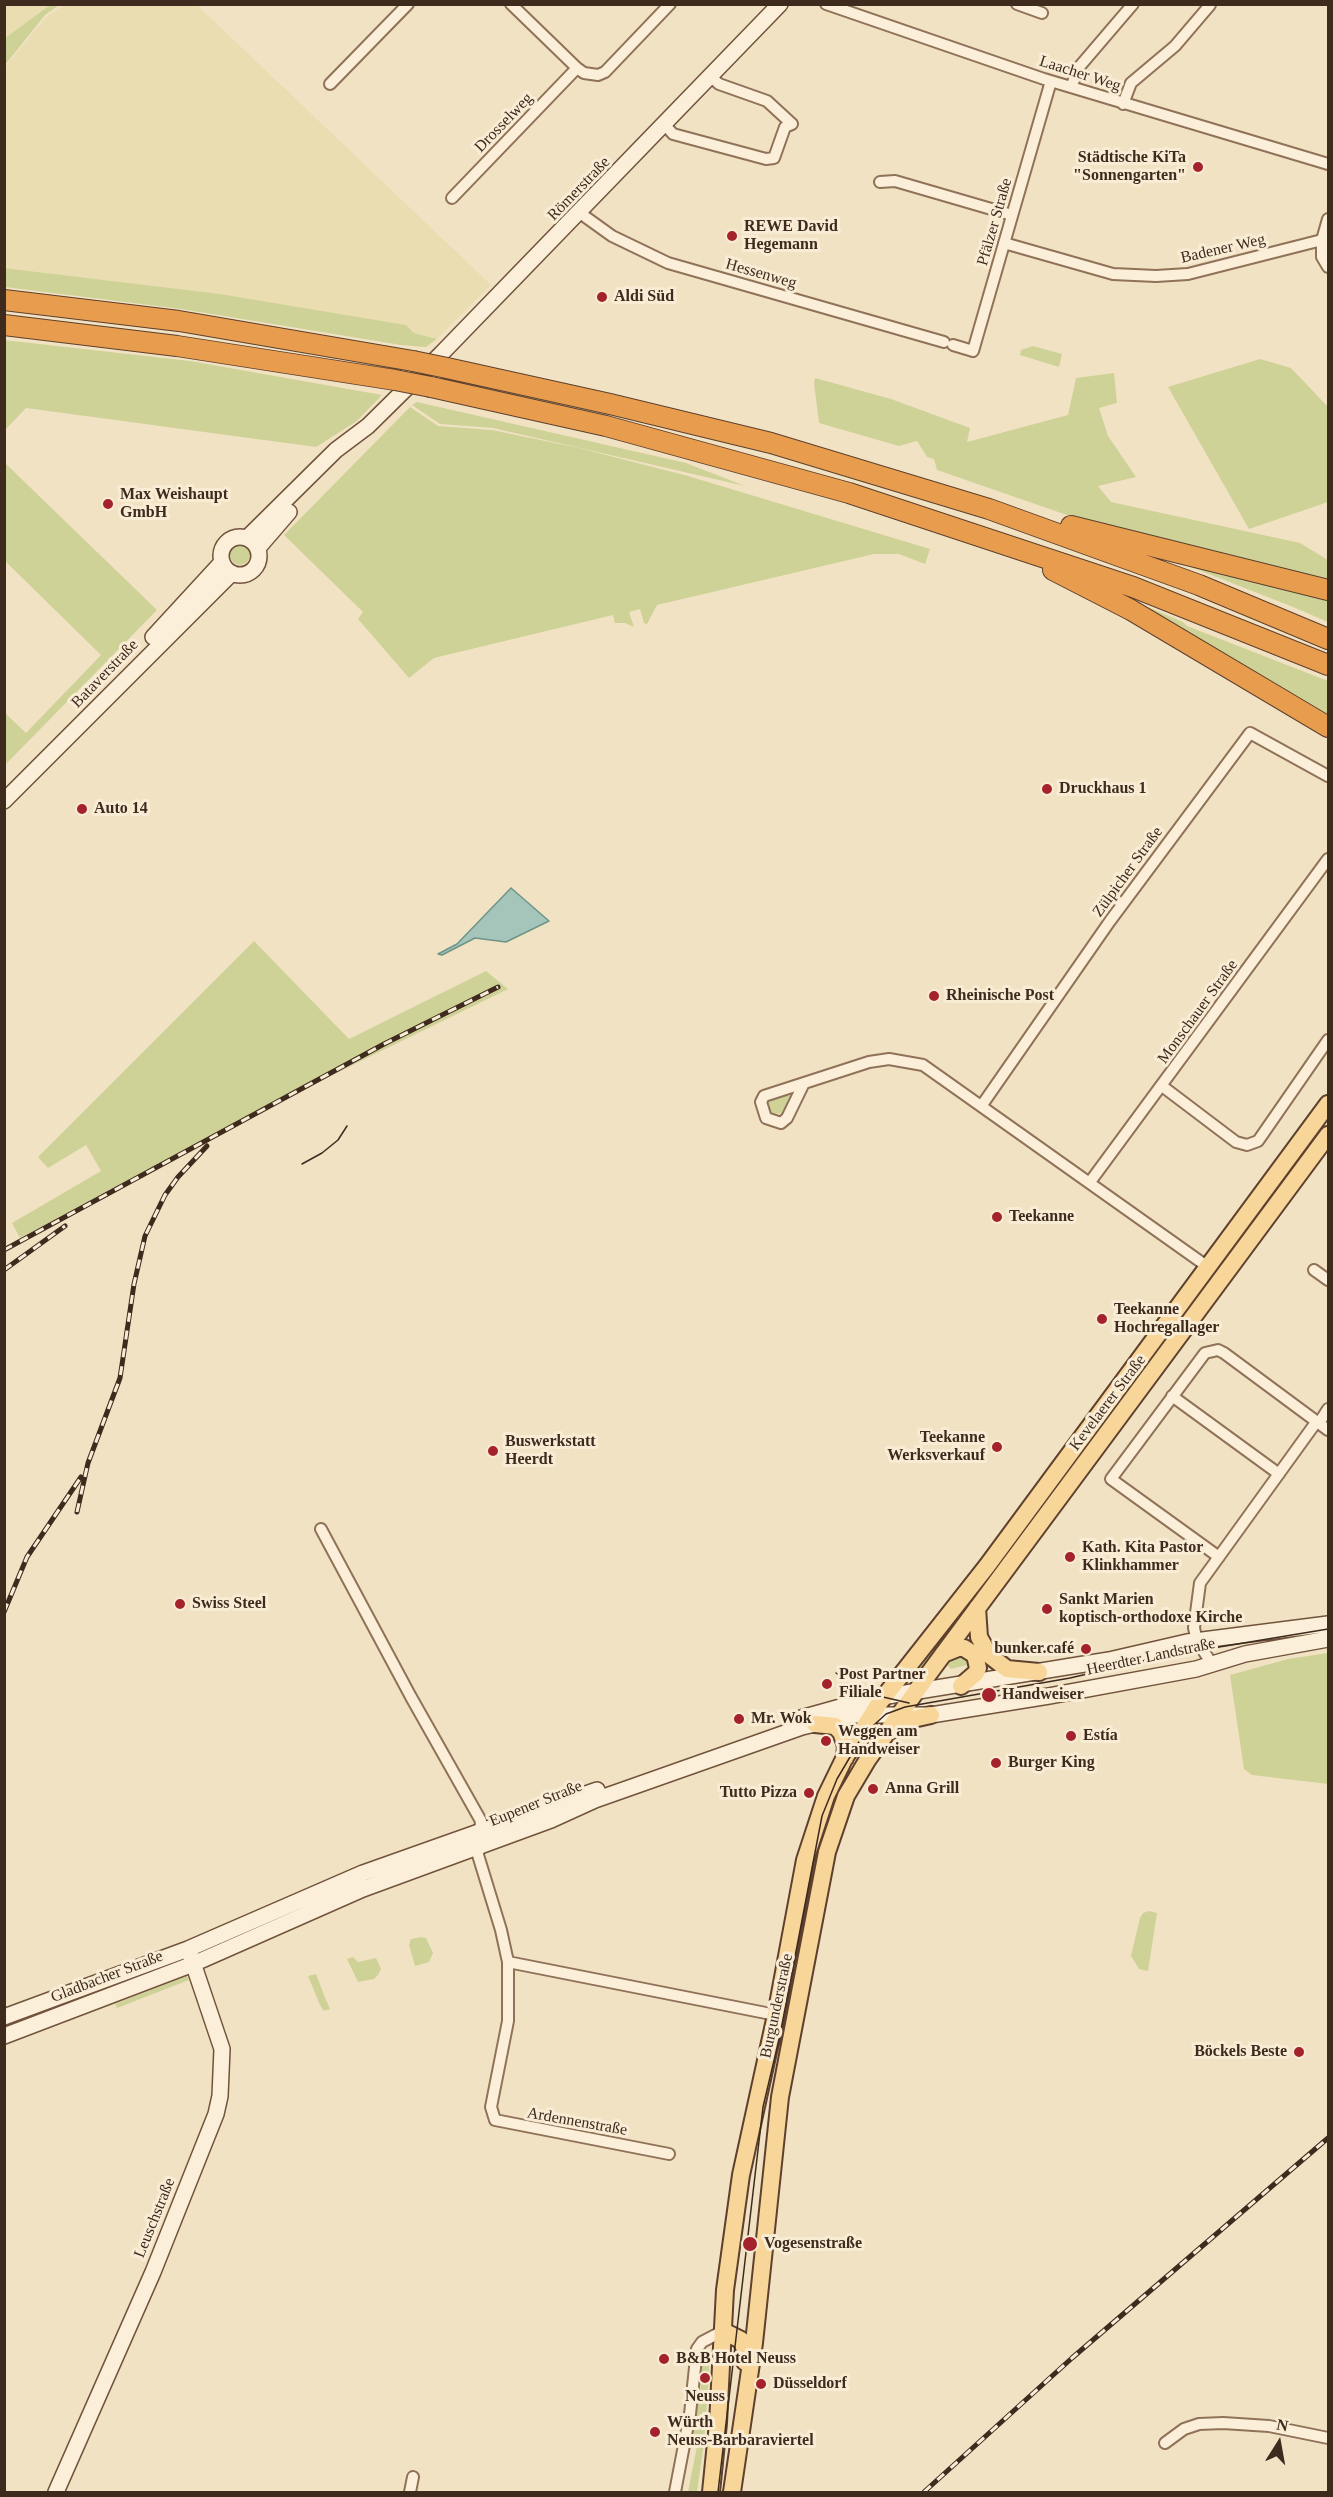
<!DOCTYPE html>
<meta charset="utf-8">
<style>
body{margin:0}
#map{position:relative;width:1333px;height:2497px;overflow:hidden;background:#f2e2c4;font-family:Georgia,serif}
canvas{display:block}
.frame{position:absolute;inset:0;border:6px solid #3e2b1e;pointer-events:none}
.north{position:absolute;left:1249px;top:2413px;width:60px;height:60px;-webkit-text-stroke:4px #f9ecd5;paint-order:stroke;rotate:11deg;font-size:16px;font-weight:700;line-height:24px;text-align:center;color:#3e2b1e}
.north::after{content:'';display:block;margin:auto;width:21px;height:27px;background:#3e2b1e;clip-path:polygon(50% 0,100% 100%,50% 72%,0 100%)}
</style>
<div id="map">
<canvas width="1333" height="2497"></canvas>
<div class="frame"></div>
<div class="north">N</div>
</div>
<script>
const g = document.querySelector('canvas').getContext('2d');
g.lineJoin = 'round';
function fillPath(path, color) {
  g.fillStyle = color;
  g.fill(path, 'evenodd');
}
function poly(rows) {
  const path = new Path2D();
  for (const r of rows) {
    if (r.length === 3) {
      path.moveTo(r[0] + r[2], r[1]);
      path.arc(r[0], r[1], r[2], 0, 2 * Math.PI);
      continue;
    }
    path.moveTo(r[0], r[1]);
    for (let i = 2; i < r.length; i += 2) path.lineTo(r[i], r[i + 1]);
  }
  return path;
}
function strokePath(path, color, width, dash) {
  g.strokeStyle = color;
  g.lineWidth = width;
  g.lineCap = dash ? 'butt' : 'round';
  g.setLineDash(dash || []);
  g.stroke(path);
}
function label(font, color, halo, rows, align = 'center') {
  g.font = font + ' Georgia,serif';
  g.lineWidth = 6;
  g.setLineDash([]);
  g.textBaseline = 'middle';
  g.strokeStyle = halo;
  g.fillStyle = color;
  for (const [text, x, y, turn = 0] of rows) {
    g.save();
    g.translate(x, y);
    g.rotate((+turn || 0) * Math.PI / 180);
    g.textAlign = isNaN(turn) ? turn : align;
    if (halo) g.strokeText(text, 0, 0);
    g.fillText(text, 0, 0);
    g.restore();
  }
}
fillPath(poly([
 [5,5,50,5,5,38],
 [64,5,197,5,491,285,437,339,414,333,406,325,220,294,5,268,4,68,47,16]
]), '#e9ddb1');
fillPath(poly([
 [50,5,59,5,45,15,5,65,5,38],
 [4,268,220,294,406,325,414,333,437,339,426,347,401,345,181,309,5,287],
 [4,340,190,361,382,395,357,421,316,447,26,408,5,430],
 [1033,346,1062,354,1059,367,1020,355,1021,350],
 [1260,359,1291,368,1328,407,1328,502,1249,529,1168,387],
 [1114,373,1117,403,1099,408,1108,436,1136,477,1098,486,1111,502,1300,543,1328,560,1328,579,1090,523,937,470,934,459,927,457,917,441,899,446,819,423,814,383,815,378,891,399,970,428,967,442,1068,415,1076,378],
 [417,402,686,463,745,486,493,428,440,424,412,405],
 [410,407,438,426,492,430,579,448,688,476,930,549,925,564,899,554,874,554,657,605,647,624,644,623,640,609,629,612,634,627,625,623,615,623,613,615,434,658,409,678,358,619,363,612,284,535],
 [5,463,157,610,5,765,5,713,26,733,101,655,5,561],
 [240,555,10],
 [1145,549,1328,598,1328,622,1293,607],
 [1131,600,1183,622,1187,626,1328,681,1328,719],
 [254,941,349,1039,486,971,508,989,232,1124,20,1238,12,1223,101,1171,86,1145,48,1168,38,1157],
 [786,1093,791,1097,783,1113,771,1114,767,1102],
 [1159,1347,1138,1384,923,1670,918,1667],
 [955,1653,972,1660,969,1673,967,1665,951,1669,947,1665],
 [1328,1653,1328,1784,1252,1775,1244,1769,1230,1675,1288,1659],
 [1149,1911,1157,1913,1148,1971,1139,1969,1131,1956,1140,1918,1143,1913],
 [421,1937,426,1938,433,1953,429,1962,415,1966,409,1945,411,1939],
 [353,1957,358,1962,376,1958,381,1969,378,1975,374,1979,358,1982,347,1959],
 [177,1961,181,1961,5,2030,5,2026,37,2011],
 [316,1974,326,2000,330,2009,324,2011,320,2005,308,1976],
 [187,1976,189,1980,117,2008,115,2004],
 [705,2354,709,2360,709,2376,704,2443,697,2492,688,2492,698,2441,691,2439,700,2394,703,2355]
]), '#ced297');
const water = poly([
 [511,888,549,921,506,942,475,938,442,955,438,954,457,944,511,888]
]);
fillPath(water, '#a6c5ba');
strokePath(water, '#6c9588', 1.5);
const street = poly([
 [511,4,577,68,584,73,598,75,605,72,670,4],
 [826,4,1044,79,1328,164],
 [1017,4,1042,13],
 [330,84,408,4],
 [1071,87,1080,66,1133,4],
 [1123,104,1131,83,1175,46,1210,5],
 [665,125,673,134,766,159,774,158,785,127,792,124,767,101,719,84,711,77],
 [880,182,895,181,1012,215],
 [452,198,577,68],
 [580,213,612,236,668,263,944,342],
 [1322,240,1322,257,1328,267],
 [1004,243,1113,274,1156,276,1188,274,1322,240,1328,219],
 [953,345,973,351,1051,81],
 [804,1083,787,1118,781,1123,766,1118,761,1102,764,1096,869,1062,889,1059,923,1065,1208,1267],
 [1162,1086,1236,1142,1247,1145,1258,1141,1328,1040],
 [982,1105,1110,921,1250,733,1328,776],
 [1090,1182,1328,859],
 [1314,1270,1328,1280],
 [1172,1396,1279,1474],
 [1319,1423,1328,1409],
 [321,1529,411,1697,481,1821,478,1855,501,1930,508,1962,508,2021,491,2107,495,2120,669,2154],
 [1219,1557,1111,1479,1205,1353,1218,1350,1224,1353,1328,1430],
 [1212,1664,1197,1641,1194,1628,1200,1583,1317,1421],
 [508,1962,776,2015],
 [1165,2443,1184,2429,1199,2424,1223,2423,1269,2426,1328,2438],
 [410,2492,413,2477],
 [675,2492,690,2414,697,2349,702,2342,723,2331]
]);
const secondary = poly([
 [240,556,19],
 [247,538,336,450,368,426,441,354,780,4],
 [258,548,289,512],
 [153,637,222,562],
 [4,801,232,573],
 [801,1718,869,1699,1109,1660,1187,1642,1328,1624],
 [4,2017,188,1949,363,1873,597,1790],
 [4,2036,193,1964,363,1889,551,1820,595,1800,802,1727,855,1715,931,1715,1049,1696,1196,1669,1245,1654,1328,1639],
 [56,2492,153,2272,216,2114,220,2096,222,2049,190,1954]
]);
const primary = poly([
 [977,1608,979,1637,989,1655,1007,1669,1039,1672],
 [943,1654,958,1648,964,1648,975,1655,978,1668,976,1673,961,1686],
 [815,1724,835,1726,841,1732,846,1746,845,1758],
 [892,1730,913,1719,931,1715],
 [723,2331,741,2340,746,2352,745,2362],
 [711,2492,718,2423,725,2290,741,2175,776,2015,805,1860,826,1796,844,1759,880,1702,987,1566,1328,1104],
 [732,2492,754,2343,780,2097,827,1852,846,1796,868,1759,927,1676,1328,1135]
]);
const highway = poly([
 [4,300,179,321,413,361],
 [4,325,177,346,395,380],
 [447,368,610,404,771,443,989,509,1199,585,1328,639],
 [431,387,606,426,849,493,1133,587,1328,665],
 [1071,526,1328,590],
 [1053,570,1131,610,1328,727]
]);
strokePath(street, '#8f7258', 14);
strokePath(secondary, '#71533b', 18);
strokePath(primary, '#5d402d', 20);
strokePath(highway, '#5d402d', 22);
strokePath(street, '#fcefd9', 10);
strokePath(secondary, '#fcefd9', 15);
strokePath(primary, '#f8d599', 16);
strokePath(highway, '#e89c4e', 20);
strokePath(poly([
 [302,1164,322,1153,338,1140,347,1126],
 [836,1673,839,1675],
 [883,1697,909,1703],
 [718,2492,763,2107,780,2035,822,1816,837,1779,863,1735,886,1714,905,1707,1070,1678,1165,1656,1328,1629]
]), '#3e2b1e', 1.5);
const rail = poly([
 [4,1250,384,1044,498,987],
 [4,1270,65,1226],
 [77,1512,88,1463,120,1378,134,1284,145,1236,165,1195,178,1177,207,1146],
 [4,1612,27,1557,81,1477],
 [924,2492,1072,2358,1328,2138]
]);
strokePath(rail, '#3e2b1e', 5);
strokePath(rail, '#f9ecd5', 3, [9]);
const highwayBridge = poly([
 [413,361,447,368],
 [395,380,431,387]
]);
strokePath(highwayBridge, '#5d402d', 22, []);
strokePath(highwayBridge, '#e89c4e', 20);
for (const [x, y, r, color] of [
 [1198,167,6,"#a4222b"],
 [732,236,6,"#a4222b"],
 [602,297,6,"#a4222b"],
 [108,504,6,"#a4222b"],
 [1047,789,6,"#a4222b"],
 [82,809,6,"#a4222b"],
 [934,996,6,"#a4222b"],
 [997,1217,6,"#a4222b"],
 [1102,1319,6,"#a4222b"],
 [997,1447,6,"#a4222b"],
 [493,1451,6,"#a4222b"],
 [1070,1557,6,"#a4222b"],
 [180,1604,6,"#a4222b"],
 [1047,1609,6,"#a4222b"],
 [1086,1649,6,"#a4222b"],
 [827,1684,6,"#a4222b"],
 [989,1695,8,"#a4222b"],
 [739,1719,6,"#a4222b"],
 [1071,1736,6,"#a4222b"],
 [826,1741,6,"#a4222b"],
 [996,1763,6,"#a4222b"],
 [873,1789,6,"#a4222b"],
 [809,1793,6,"#a4222b"],
 [1299,2052,6,"#a4222b"],
 [750,2244,8,"#a4222b"],
 [664,2359,6,"#a4222b"],
 [705,2378,6,"#a4222b"],
 [761,2384,6,"#a4222b"],
 [655,2432,6,"#a4222b"]
]) {
  const dot = new Path2D();
  dot.arc(x, y, r, 0, 2 * Math.PI);
  g.fillStyle = color;
  g.fill(dot);
  strokePath(dot, '#f9ecd5', 2);
}
label('16px', '#3e2b1e', '#f9ecd5', [
 ["Laacher Weg",1080,74,18],
 ["Drosselweg",504,123,-46],
 ["Römerstraße",579,189,-46],
 ["Pfälzer Straße",995,222,-74],
 ["Badener Weg",1223,249,-13],
 ["Hessenweg",761,274,16],
 ["Bataverstraße",105,674,-46],
 ["Zülpicher Straße",1128,872,-54],
 ["Monschauer Straße",1198,1012,-54],
 ["Kevelaerer Straße",1108,1403,-53],
 ["Heerdter Landstraße",1151,1657,-12],
 ["Eupener Straße",536,1804,-22],
 ["Gladbacher Straße",107,1977,-21],
 ["Burgunderstraße",777,2006,-78],
 ["Ardennenstraße",577,2122,10],
 ["Leuschstraße",155,2218,-68]
]);
label('bold 16px', '#3e2b1e', '#f9ecd5', [
 ["Städtische KiTa",1186,158,"right"],
 ["\"Sonnengarten\"",1186,176,"right"],
 ["REWE David",744,227],
 ["Hegemann",744,245],
 ["Aldi Süd",614,297],
 ["Max Weishaupt",120,495],
 ["GmbH",120,513],
 ["Druckhaus 1",1059,789],
 ["Auto 14",94,809],
 ["Rheinische Post",946,996],
 ["Teekanne",1009,1217],
 ["Teekanne",1114,1310],
 ["Hochregallager",1114,1328],
 ["Teekanne",985,1438,"right"],
 ["Werksverkauf",985,1456,"right"],
 ["Buswerkstatt",505,1442],
 ["Heerdt",505,1460],
 ["Kath. Kita Pastor",1082,1548],
 ["Klinkhammer",1082,1566],
 ["Sankt Marien",1059,1600],
 ["koptisch-orthodoxe Kirche",1059,1618],
 ["Swiss Steel",192,1604],
 ["bunker.café",1074,1649,"right"],
 ["Post Partner",839,1675],
 ["Filiale",839,1693],
 ["Handweiser",1002,1695],
 ["Mr. Wok",751,1719],
 ["Weggen am",838,1732],
 ["Handweiser",838,1750],
 ["Estía",1083,1736],
 ["Burger King",1008,1763],
 ["Anna Grill",885,1789],
 ["Tutto Pizza",797,1793,"right"],
 ["Böckels Beste",1287,2052,"right"],
 ["Vogesenstraße",764,2244],
 ["B&B Hotel Neuss",676,2359],
 ["Düsseldorf",773,2384],
 ["Neuss",705,2397,"center"],
 ["Würth",667,2423],
 ["Neuss-Barbaraviertel",667,2441]
], 'left');
</script>
